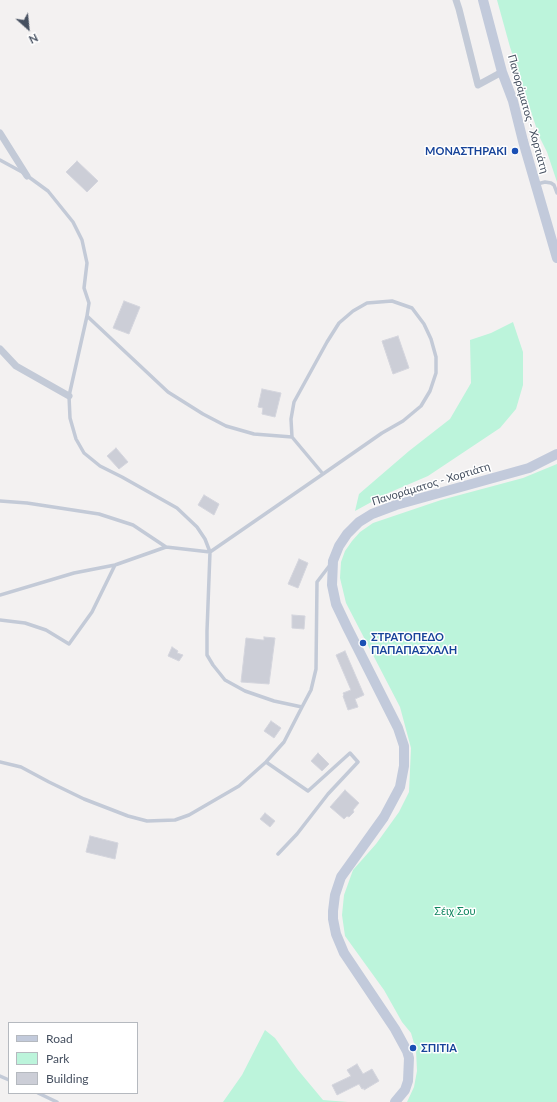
<!DOCTYPE html>
<meta charset="utf-8">
<style>
body{margin:0}
#map{position:relative;width:557px;height:1102px;overflow:hidden;background:#f3f1f1;font-family:Lato,sans-serif}
canvas{display:block}
.legend{position:absolute;left:8px;top:1022px;width:130px;height:72px;box-sizing:border-box;background:#fff;border:1px solid #b5b9bf;margin:0;padding:5px 7px;list-style:none;font-size:12px;color:#465060}
.legend li{display:flex;align-items:center;gap:8px;height:20px}
.legend b{width:20px;border:1px solid #b5b9bf}
.north{position:absolute;left:8px;top:8px;width:40px;height:40px;-webkit-text-stroke:3px #fff;paint-order:stroke;rotate:153deg;font-size:11px;font-weight:700;line-height:16px;text-align:center;color:#465060}
.north::after{content:'';display:block;margin:auto;width:14px;height:18px;background:#465060;clip-path:polygon(50% 0,100% 100%,50% 72%,0 100%)}
</style>
<div id="map">
<canvas width="557" height="1102"></canvas>
<ul class="legend">
<li><b style="height:5px;background:#c2cadb"></b>Road</li>
<li><b style="height:11px;background:#bcf4db"></b>Park</li>
<li><b style="height:11px;background:#ccced7"></b>Building</li>
</ul>
<div class="north">N</div>
</div>
<script>
const g = document.querySelector('canvas').getContext('2d');
g.lineJoin = 'round';
function fillPath(path, color) {
  g.fillStyle = color;
  g.fill(path, 'evenodd');
}
function poly(rows) {
  const path = new Path2D();
  for (const r of rows) {
    path.moveTo(r[0], r[1]);
    for (let i = 2; i < r.length; i += 2) path.lineTo(r[i], r[i + 1]);
  }
  return path;
}
function strokePath(path, color, width, dash) {
  g.strokeStyle = color;
  g.lineWidth = width;
  g.lineCap = dash ? 'butt' : 'round';
  g.setLineDash(dash || []);
  g.stroke(path);
}
function label(font, color, halo, rows, align = 'center') {
  g.font = font + ' Lato,sans-serif';
  g.lineWidth = 3;
  g.setLineDash([]);
  g.textBaseline = 'middle';
  g.strokeStyle = halo;
  g.fillStyle = color;
  for (const [text, x, y, turn = 0] of rows) {
    g.save();
    g.translate(x, y);
    g.rotate((+turn || 0) * Math.PI / 180);
    g.textAlign = isNaN(turn) ? turn : align;
    if (halo) g.strokeText(text, 0, 0);
    g.fillText(text, 0, 0);
    g.restore();
  }
}
fillPath(poly([
 [497,0,557,0,557,182,547,152,539,136,510,47],
 [513,322,523,352,523,385,516,409,500,428,428,476,386,494,355,511,359,494,409,451,450,419,471,383,470,340,491,333],
 [557,464,557,1102,407,1102,414,1087,417,1071,416,1050,411,1033,402,1022,384,990,345,936,342,915,344,895,353,870,376,844,399,812,409,792,411,748,400,707,346,603,340,578,341,562,345,551,352,541,360,532,373,523,441,500,523,478],
 [265,1030,275,1038,298,1070,323,1100,348,1102,223,1102,242,1075]
]), '#bcf4db');
const building = poly([
 [77,161,98,181,87,192,66,172,77,161],
 [124,301,140,307,129,334,113,328,124,301],
 [398,336,409,368,393,374,382,341,398,336],
 [262,389,281,393,275,417,262,414,263,408,258,407,262,389],
 [116,448,128,462,119,469,107,456,116,448],
 [204,495,219,504,214,515,198,505,204,495],
 [299,559,308,563,298,588,288,584,299,559],
 [292,615,305,616,304,629,292,628,292,615],
 [264,637,275,638,269,684,241,682,246,638,262,640,264,640,264,637],
 [172,647,178,651,177,653,183,655,179,661,168,656,172,647],
 [345,651,364,695,355,699,358,707,348,710,343,696,344,695,343,693,351,690,336,655,345,651],
 [271,721,281,728,274,738,264,731,271,721],
 [318,753,329,764,322,771,311,761,318,753],
 [345,790,359,803,353,810,354,812,349,817,347,816,344,819,330,807,345,790],
 [265,813,275,821,270,827,260,819,265,813],
 [90,836,118,843,115,859,86,852,90,836],
 [357,1064,363,1074,372,1069,379,1081,364,1090,364,1088,362,1089,359,1084,337,1095,332,1085,351,1076,347,1070,357,1064]
]);
fillPath(building, '#ccced7');
strokePath(building, '#d4d5dd', 1);
strokePath(poly([
 [0,160,22,172,48,191,73,222,82,240,87,263,84,288,89,303,87,316,168,392,203,414,226,426,254,434,292,437,323,474,210,552,207,631,207,655,213,665,225,680,245,691,274,701,302,707,311,690,316,669,317,582,330,565],
 [537,184,545,182,551,183,554,185,557,193],
 [292,437,291,419,294,402,327,342,339,323,353,311,367,303,392,301,412,308,424,324,431,339,436,357,436,373,430,391,421,406,403,421,382,433,323,474],
 [0,501,27,503,99,514,133,525,166,547,210,552,205,539,197,527,177,508,122,477,100,466,84,453,76,439,70,418,69,396,87,316],
 [0,595,74,573,115,565,166,547],
 [0,620,25,623,46,630,69,644,92,612,115,565],
 [0,762,21,767,49,782,84,799,128,816,147,821,175,820,189,815,239,786,266,762,284,742,302,707],
 [266,762,308,791,350,753,358,762,328,794,297,834,278,854],
 [0,1076,9,1080],
 [38,1093,57,1102]
]), '#c3cad7', 3.5);
strokePath(poly([
 [456,0,459,9,478,85,502,72],
 [0,133,27,176],
 [0,349,16,366,69,396]
]), '#c3cad7', 7);
strokePath(poly([
 [483,0,502,72,513,101,523,141,557,258],
 [395,1102,405,1090,408,1081,409,1058,407,1051,395,1029,344,953,336,934,333,919,333,911,335,895,341,877,384,817,400,787,404,766,404,746,398,728,347,627,336,604,332,585,333,561,339,546,347,534,359,522,372,514,396,505,529,468,557,454]
]), '#c2cadb', 10);
for (const [x, y, r, color] of [
 [515,151,4,"#1a4fb4"],
 [363,643,4,"#1a4fb4"],
 [413,1048,4,"#1a4fb4"]
]) {
  const dot = new Path2D();
  dot.arc(x, y, r, 0, 2 * Math.PI);
  g.fillStyle = color;
  g.fill(dot);
  strokePath(dot, '#fff', 1.5);
}
label('11px', '#465060', '#fff', [
 ["Πανοράματος - Χορτιάτη",528,114,74],
 ["Πανοράματος - Χορτιάτη",431,484,-17]
]);
label('bold 11px', '#164399', '#fff', [
 ["ΜΟΝΑΣΤΗΡΑΚΙ",507,151,"right"],
 ["ΣΤΡΑΤΟΠΕΔΟ",371,637],
 ["ΠΑΠΑΠΑΣΧΑΛΗ",371,650],
 ["ΣΠΙΤΙΑ",421,1048]
], 'left');
label('11px', '#0e855e', '#fff', [
 ["Σέιχ Σου",455,911]
]);
</script>
